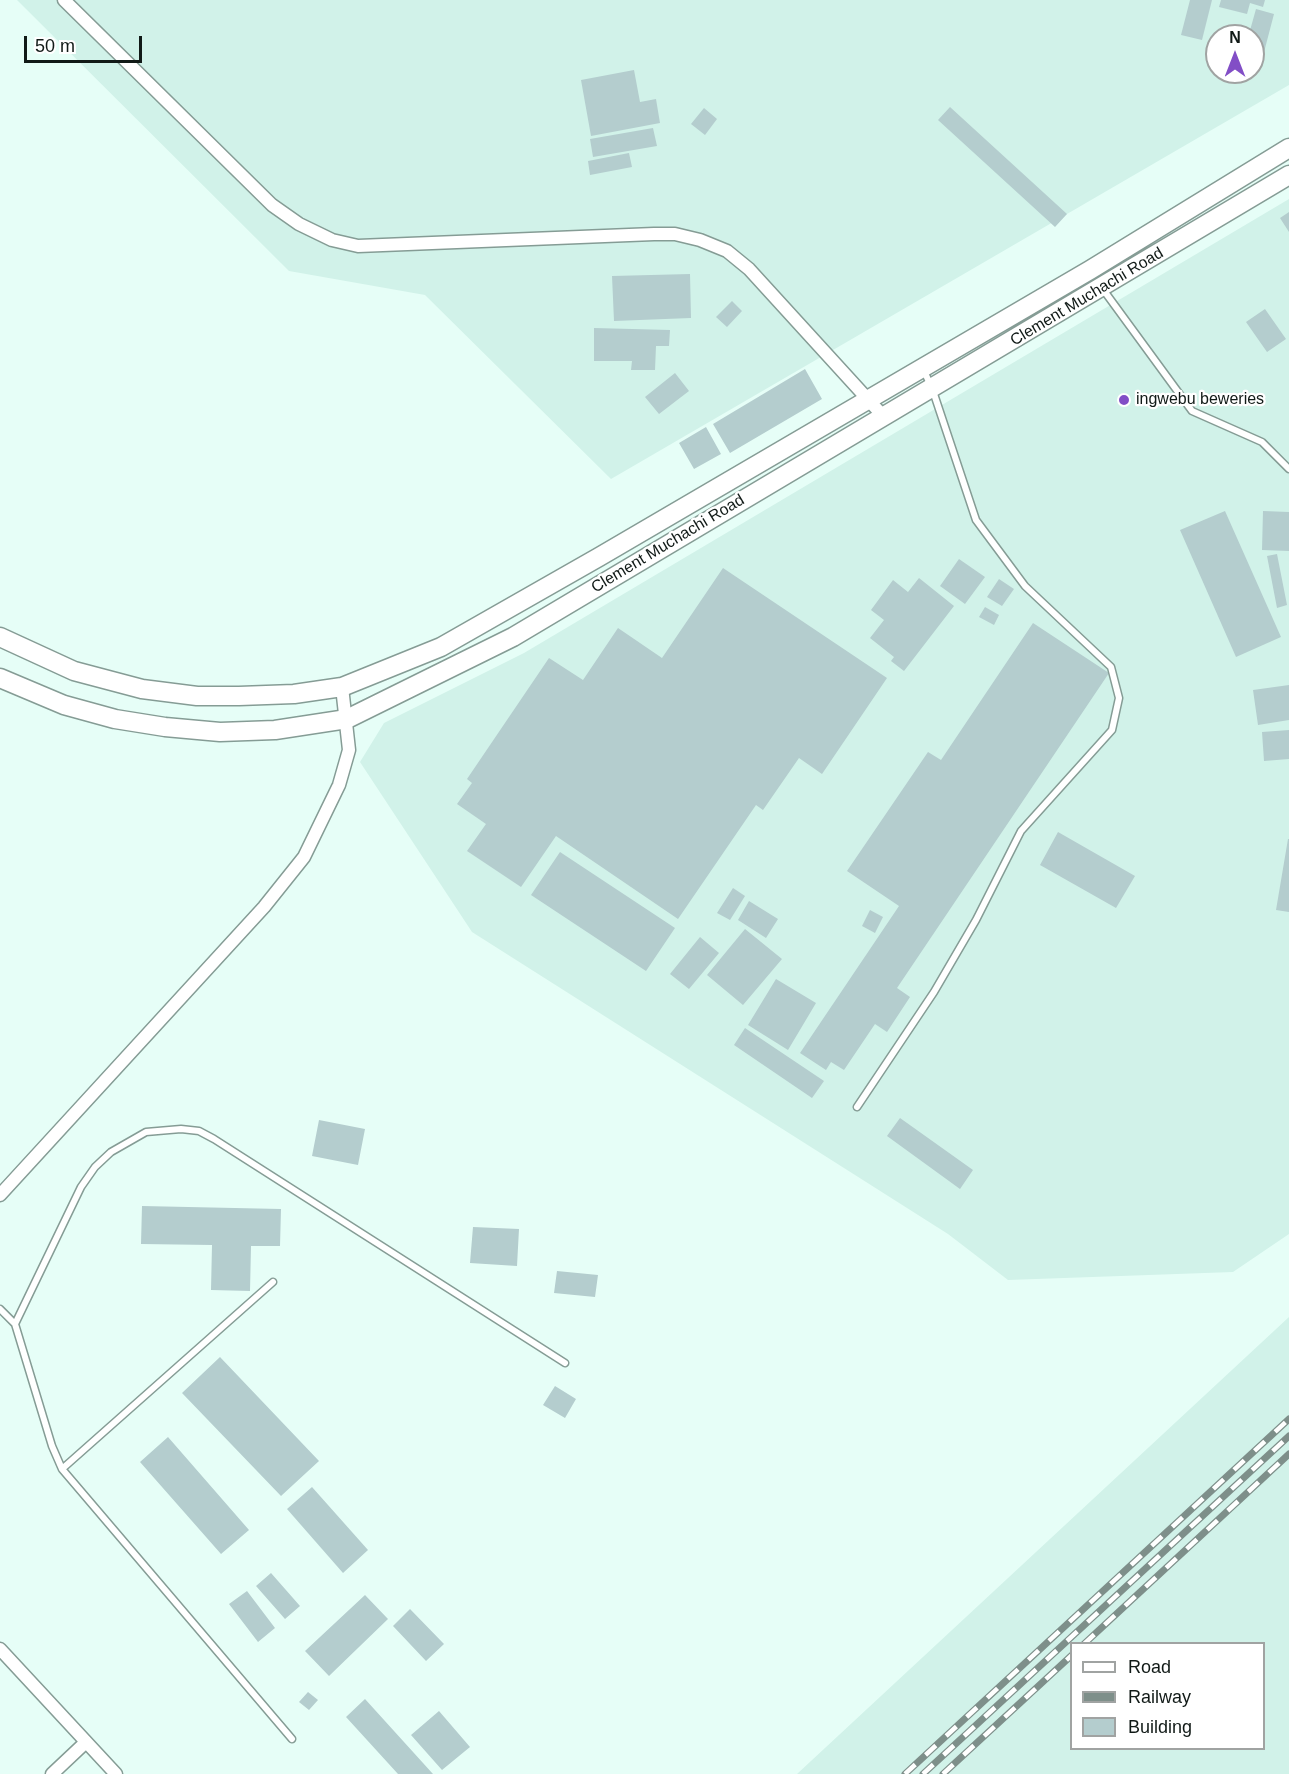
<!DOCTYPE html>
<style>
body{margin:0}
#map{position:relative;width:1289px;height:1774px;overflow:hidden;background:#e6fef7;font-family:Helvetica,sans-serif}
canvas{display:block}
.legend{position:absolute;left:1070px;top:1642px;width:195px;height:108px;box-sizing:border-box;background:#fff;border:2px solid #a0a3a2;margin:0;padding:8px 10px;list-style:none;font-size:18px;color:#111a17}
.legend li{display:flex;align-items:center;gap:12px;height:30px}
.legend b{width:30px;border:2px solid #a0a3a2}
.north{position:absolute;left:1205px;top:24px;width:60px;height:60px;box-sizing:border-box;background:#fff;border:2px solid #a0a3a2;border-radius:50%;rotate:0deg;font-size:16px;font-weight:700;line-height:24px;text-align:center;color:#111a17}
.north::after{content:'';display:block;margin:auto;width:21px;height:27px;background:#824ec6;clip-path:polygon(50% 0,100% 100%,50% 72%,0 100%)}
.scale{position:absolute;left:24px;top:36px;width:118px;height:27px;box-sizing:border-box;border:3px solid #111a17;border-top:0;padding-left:8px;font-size:18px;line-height:21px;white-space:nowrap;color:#111a17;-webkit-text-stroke:4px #fff;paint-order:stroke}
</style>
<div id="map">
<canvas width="1289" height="1774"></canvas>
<ul class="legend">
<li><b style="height:8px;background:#fff"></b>Road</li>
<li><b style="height:8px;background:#7e8f8a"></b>Railway</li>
<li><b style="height:16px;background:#b4cdce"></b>Building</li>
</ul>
<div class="north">N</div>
<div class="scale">50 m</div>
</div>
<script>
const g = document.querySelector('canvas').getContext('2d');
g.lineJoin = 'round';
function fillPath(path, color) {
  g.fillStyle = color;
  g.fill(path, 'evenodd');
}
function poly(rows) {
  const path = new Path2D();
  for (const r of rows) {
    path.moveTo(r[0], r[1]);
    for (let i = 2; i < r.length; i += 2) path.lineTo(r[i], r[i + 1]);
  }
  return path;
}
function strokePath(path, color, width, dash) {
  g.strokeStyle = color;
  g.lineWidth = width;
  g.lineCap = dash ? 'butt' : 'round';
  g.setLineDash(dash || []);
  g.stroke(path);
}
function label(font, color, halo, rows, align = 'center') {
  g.font = font + ' Helvetica,sans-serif';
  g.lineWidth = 4.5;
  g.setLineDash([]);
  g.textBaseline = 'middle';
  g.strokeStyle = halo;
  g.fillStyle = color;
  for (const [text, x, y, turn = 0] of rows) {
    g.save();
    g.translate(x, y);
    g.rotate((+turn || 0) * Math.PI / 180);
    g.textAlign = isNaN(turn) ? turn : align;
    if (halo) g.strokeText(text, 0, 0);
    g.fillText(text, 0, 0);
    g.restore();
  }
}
fillPath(poly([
 [17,0,1289,0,1289,85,611,479,425,295,289,271],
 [1217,36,1253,36,1253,72,1217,72],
 [1289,199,1289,1234,1233,1272,1008,1280,948,1234,472,932,360,762,384,723,524,653],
 [1289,1317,1289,1774,797,1774],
 [1072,1644,1264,1644,1264,1748,1072,1748]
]), '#d1f2e9');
fillPath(poly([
 [1190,0,1212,0,1202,40,1181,35],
 [1221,0,1265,0,1263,7,1250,3,1247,14,1219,7],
 [1256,9,1274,14,1263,56,1253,53,1253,36,1241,36,1242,32,1249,34],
 [634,70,640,102,656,99,660,123,591,136,581,80],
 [950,107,1067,214,1055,227,938,120],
 [704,108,717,119,705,135,691,124],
 [653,128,657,146,593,157,590,139],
 [629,153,632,167,590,175,588,161],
 [1289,212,1289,232,1280,218],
 [690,274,691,318,614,321,612,276],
 [732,301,742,311,727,327,716,317],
 [1265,309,1286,339,1267,352,1246,322],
 [594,328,670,330,669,346,656,346,655,370,631,370,632,361,594,361],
 [805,369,822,399,730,453,713,424],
 [675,373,689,391,659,414,645,397],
 [706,427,721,454,694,469,679,443],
 [1225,511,1281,637,1236,657,1180,530],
 [1263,511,1289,512,1289,551,1262,550],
 [1277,554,1287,605,1277,608,1267,556],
 [959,559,985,577,965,604,940,586],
 [723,568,887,678,822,774,799,758,763,810,756,805,678,919,556,836,521,887,467,851,486,824,457,804,472,783,467,779,549,658,583,680,618,628,662,658],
 [919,578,954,606,904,671,891,661,894,657,870,638,884,620,871,610,893,580,908,592],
 [999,579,1014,589,1002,606,987,597],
 [985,607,999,615,994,625,979,617],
 [1033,623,1109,673,897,988,910,997,887,1032,875,1024,844,1070,831,1062,826,1070,800,1053,899,906,847,871,928,752,941,760],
 [1289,685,1289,720,1258,725,1253,690],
 [1289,730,1289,759,1264,761,1262,732],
 [1058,832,1135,876,1116,908,1040,865],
 [1288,839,1289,839,1289,912,1276,910],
 [560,852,675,928,646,971,531,895],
 [733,888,745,896,730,920,717,913],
 [749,901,778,919,766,938,738,920],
 [870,910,883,917,875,933,862,926],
 [745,929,782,959,743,1005,707,975],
 [700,937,719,953,689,989,670,974],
 [776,979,816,1003,788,1050,748,1025],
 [745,1028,824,1081,812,1098,734,1045],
 [900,1118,973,1170,960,1189,887,1136],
 [319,1120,365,1129,358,1165,312,1156],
 [142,1206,281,1209,280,1246,251,1246,250,1291,211,1290,212,1245,141,1244],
 [473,1227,519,1229,517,1266,470,1263],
 [557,1271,598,1275,595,1297,554,1293],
 [220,1357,319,1461,281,1496,182,1393],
 [555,1386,576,1399,565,1418,543,1405],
 [168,1437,249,1530,221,1554,140,1462],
 [312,1487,368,1550,343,1573,287,1509],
 [271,1573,300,1606,285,1619,256,1586],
 [247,1591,275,1628,258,1642,229,1604],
 [365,1595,388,1619,329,1676,305,1651],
 [410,1609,444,1644,426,1661,393,1626],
 [308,1692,318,1700,309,1710,299,1702],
 [365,1699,433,1774,398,1774,346,1717],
 [439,1711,470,1747,442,1770,411,1735]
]), '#b4cdce');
const service = poly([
 [1102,288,1192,411,1262,442,1289,469],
 [857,1107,934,992,976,920,1021,831,1112,730,1119,698,1111,667,1025,586,976,520,932,388,924,371],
 [0,1309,15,1324,52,1446,62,1469,292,1739],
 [15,1324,81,1187,95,1167,111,1152,146,1132,181,1129,199,1131,214,1139,565,1363],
 [62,1469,273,1282]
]);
const minor = poly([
 [64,0,272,205,299,224,332,240,358,246,654,234,675,234,700,240,727,251,749,269,884,417],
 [0,1195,264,907,304,857,339,785,349,750,342,687],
 [0,1649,116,1774],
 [52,1774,86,1742]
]);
const secondary = poly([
 [0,637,74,671,142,689,197,696,239,696,294,694,342,687,441,647,599,557,1090,270,1289,148],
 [0,678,64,705,115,719,165,727,220,732,275,730,347,719,513,637,1289,175]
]);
strokePath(service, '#859c95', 9);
strokePath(minor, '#859c95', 15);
strokePath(secondary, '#859c95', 21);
strokePath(service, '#fff', 6);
strokePath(minor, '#fff', 12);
strokePath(secondary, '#fff', 18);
const rail = poly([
 [1084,1644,1289,1454],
 [905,1774,1289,1419],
 [923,1774,1289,1436],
 [943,1774,1072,1655]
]);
strokePath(rail, '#7e8f8a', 7);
strokePath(rail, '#fff', 4.5, [14]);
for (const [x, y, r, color] of [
 [1124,400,6,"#824ec6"]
]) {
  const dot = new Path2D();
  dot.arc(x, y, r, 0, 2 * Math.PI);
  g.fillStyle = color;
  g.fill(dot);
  strokePath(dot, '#fff', 2);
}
label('16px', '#111a17', '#fff', [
 ["Clement Muchachi Road",1087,297,-31],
 ["Clement Muchachi Road",668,544,-31]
]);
label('16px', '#111a17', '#fff', [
 ["ingwebu beweries",1136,400]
], 'left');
</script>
